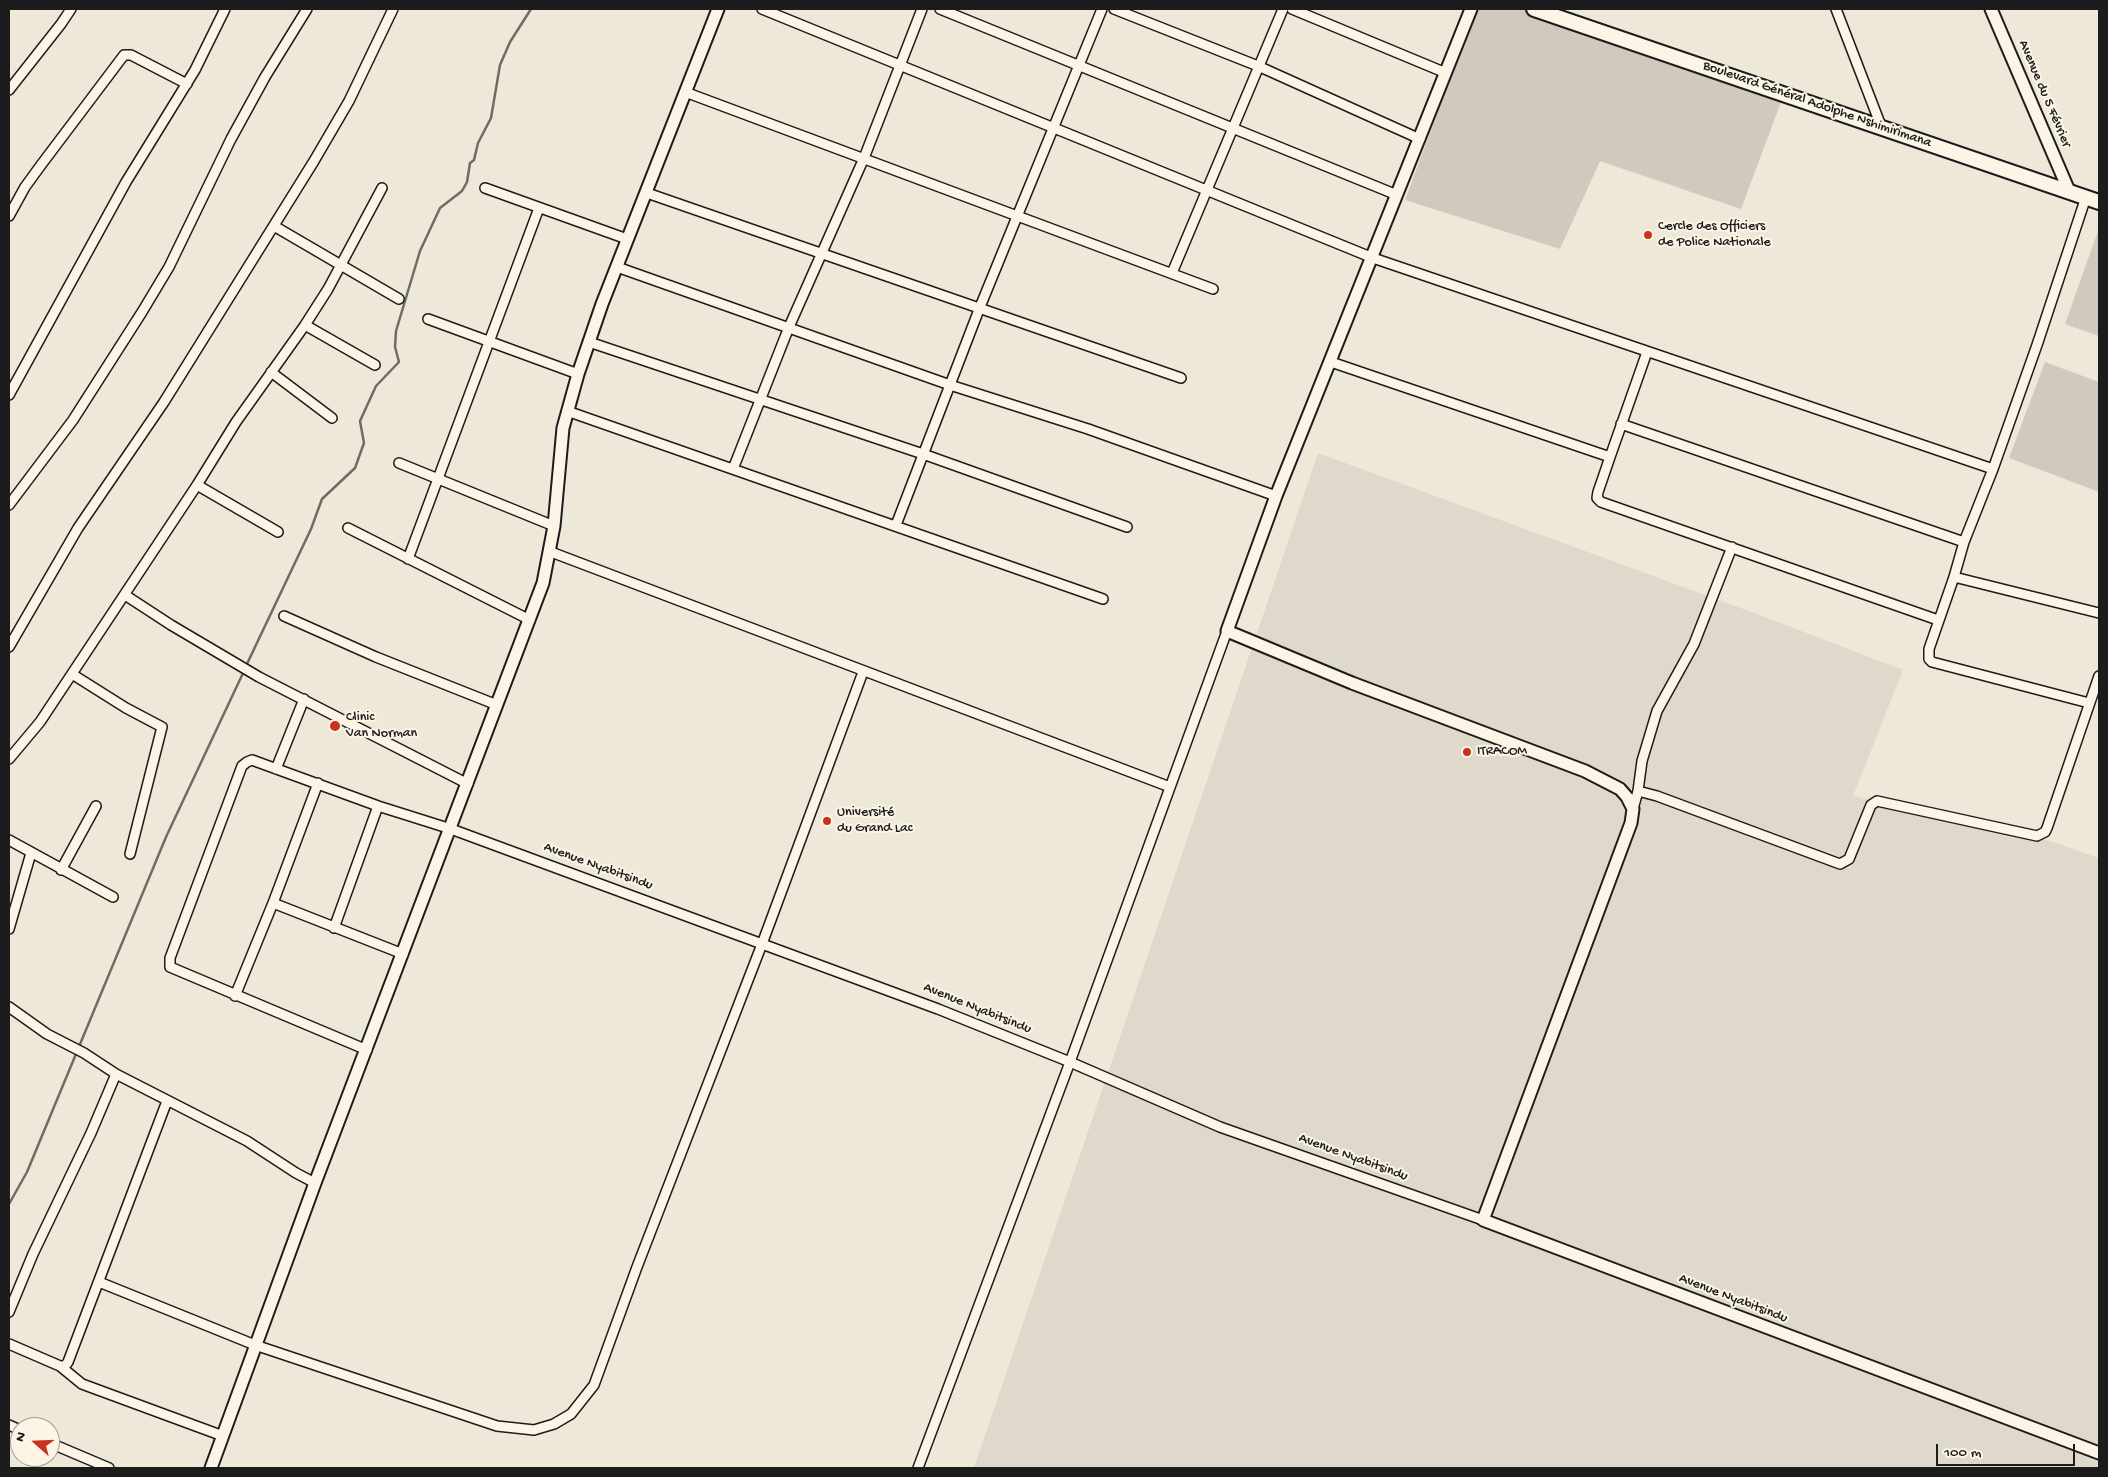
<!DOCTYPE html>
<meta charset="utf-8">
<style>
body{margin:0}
#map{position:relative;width:2108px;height:1477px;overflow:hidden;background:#eee8d9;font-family:"Gochi Hand",sans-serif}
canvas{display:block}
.frame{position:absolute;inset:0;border:10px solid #1c1c1c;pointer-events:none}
.north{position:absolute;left:10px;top:1417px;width:50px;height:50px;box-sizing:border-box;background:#fcf5e5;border:1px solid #a29e95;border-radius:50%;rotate:290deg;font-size:14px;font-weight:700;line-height:20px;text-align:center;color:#1c1c1c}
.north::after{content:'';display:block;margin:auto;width:18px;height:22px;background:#c8321e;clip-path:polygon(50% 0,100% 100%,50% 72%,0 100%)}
.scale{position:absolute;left:1936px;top:1444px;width:139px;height:22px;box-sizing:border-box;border:2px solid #1c1c1c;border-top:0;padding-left:6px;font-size:15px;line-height:18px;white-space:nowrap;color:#1c1c1c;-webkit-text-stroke:4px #fcf5e5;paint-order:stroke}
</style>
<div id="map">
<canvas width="2108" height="1477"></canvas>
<div class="frame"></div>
<div class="north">N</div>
<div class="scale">100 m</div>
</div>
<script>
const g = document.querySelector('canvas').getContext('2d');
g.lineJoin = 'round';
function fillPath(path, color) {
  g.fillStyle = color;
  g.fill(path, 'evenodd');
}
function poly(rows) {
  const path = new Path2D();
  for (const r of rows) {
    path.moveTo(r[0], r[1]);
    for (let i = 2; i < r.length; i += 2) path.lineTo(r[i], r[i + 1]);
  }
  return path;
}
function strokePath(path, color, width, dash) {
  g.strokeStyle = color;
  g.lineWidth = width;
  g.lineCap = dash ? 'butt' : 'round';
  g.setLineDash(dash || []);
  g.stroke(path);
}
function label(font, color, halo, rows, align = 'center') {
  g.font = font + ' "Gochi Hand",sans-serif';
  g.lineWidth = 4;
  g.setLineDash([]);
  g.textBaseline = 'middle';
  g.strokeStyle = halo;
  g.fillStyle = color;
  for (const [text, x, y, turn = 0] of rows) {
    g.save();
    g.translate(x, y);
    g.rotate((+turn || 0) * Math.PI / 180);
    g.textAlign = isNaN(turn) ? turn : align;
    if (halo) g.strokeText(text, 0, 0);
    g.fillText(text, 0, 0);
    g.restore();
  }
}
fillPath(poly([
 [1318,453,1765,617,1903,670,1853,796,2053,842,2099,858,2099,1468,974,1468]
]), '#ded9cb');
fillPath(poly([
 [1476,9,1524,9,1784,94,1741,209,1600,161,1560,249,1405,200],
 [2098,231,2099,231,2099,336,2065,324],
 [2045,362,2099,382,2099,492,2009,458]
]), '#cfcabd');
strokePath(poly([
 [246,666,311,529,322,499,355,468,364,443,360,421,376,386,399,362,395,347,396,331,420,251,440,208,462,191,467,182,470,163,474,160,478,143,491,118,500,65,510,42,531,9],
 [9,1204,27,1172,166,837,244,671]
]), '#6f6c67', 2.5);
const minor = poly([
 [762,9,1373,258,1993,469],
 [940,9,1397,195],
 [1114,9,1258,66,1420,139],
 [1292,9,1446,73],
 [1836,9,1881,126],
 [9,90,61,24,71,9],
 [685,92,1213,289],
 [485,188,627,239],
 [647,193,1181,378],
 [2086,197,2037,345,1993,469,1964,542,1954,577,2099,613],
 [9,216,25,187,41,165,124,55,131,55,187,84],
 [274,226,399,299],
 [617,267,950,385,1088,429,1276,496],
 [1172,273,1283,9],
 [428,319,578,374],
 [305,325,375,365],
 [589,342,923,454,1127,527],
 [1331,362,1610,457,1598,492,1597,498,1601,502,1938,620],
 [271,372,332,418],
 [9,395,126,182,195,70,225,9],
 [567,411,1103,599],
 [1621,424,1964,542],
 [1610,457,1647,352],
 [399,463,554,526],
 [733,469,789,327,864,158,922,9],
 [197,485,278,532],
 [9,505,73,420,142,312,169,267,231,139,265,77,307,9],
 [896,525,980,307,1102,9],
 [348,528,530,620],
 [551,552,1170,787],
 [408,559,539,208],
 [1954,577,1929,649,1929,659,1932,662,2089,703],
 [125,595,171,625,259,677,468,784],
 [284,616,376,657,497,705],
 [9,647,78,528,164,402,314,161,349,101,393,9],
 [72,674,126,708,162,727,130,854],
 [9,759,40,722,197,485,236,422,305,325,328,289,382,188],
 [276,769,304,699],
 [1638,791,1642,761,1657,711,1694,644,1732,547],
 [1633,809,1638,791,1657,796,1840,864,1849,859,1871,805,1877,801,2037,836,2045,832,2047,828,2099,676],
 [9,840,113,897],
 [61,870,96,806],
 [273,903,403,954],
 [334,928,378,806],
 [9,929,31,853],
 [235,996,273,903,318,783],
 [9,1007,47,1034,84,1053,116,1074,247,1141,296,1173,315,1183],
 [367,1050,170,967,170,958,242,766,247,762,252,760,378,806,451,829,938,1009,1070,1062,1220,1127,1483,1220],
 [99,1282,255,1345,497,1426,534,1430,554,1424,571,1414,594,1385,637,1267,762,944,863,672],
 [9,1312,33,1254,91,1133,116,1074],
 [9,1344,60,1366,65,1366,68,1362,167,1101],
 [60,1366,82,1384,223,1436],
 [9,1425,20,1430],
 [50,1443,109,1468],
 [918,1468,1070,1062,1227,631]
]);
const tertiary = poly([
 [1471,9,1276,496,1227,631,1352,683,1585,771,1620,789,1627,797,1633,809,1631,823,1483,1220,2099,1453],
 [1991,9,2069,191],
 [211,1468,315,1183,543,583,554,526,563,428,578,374,602,304,718,9]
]);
const primary = poly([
 [1534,9,2099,202]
]);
strokePath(minor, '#1c1c1c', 12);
strokePath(tertiary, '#1c1c1c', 15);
strokePath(primary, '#1c1c1c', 18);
strokePath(minor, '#fcf5e5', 9);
strokePath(tertiary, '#fcf5e5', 11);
strokePath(primary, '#fcf5e5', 14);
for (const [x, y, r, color] of [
 [1648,235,5,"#c8321e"],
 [335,726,6,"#c8321e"],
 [1467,752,5,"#c8321e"],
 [827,821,5,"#c8321e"]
]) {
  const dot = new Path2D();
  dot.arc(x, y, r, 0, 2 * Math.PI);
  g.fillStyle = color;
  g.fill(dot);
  strokePath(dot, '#fcf5e5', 2);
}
label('14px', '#1c1c1c', '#fcf5e5', [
 ["Avenue du 5 Février",2044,94,67],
 ["Boulevard Général Adolphe Nshimirimana",1817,105,19],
 ["Avenue Nyabitsindu",598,867,20],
 ["Avenue Nyabitsindu",977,1009,22],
 ["Avenue Nyabitsindu",1353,1158,20],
 ["Avenue Nyabitsindu",1733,1299,21]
]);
label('14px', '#1c1c1c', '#fcf5e5', [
 ["Cercle des Officiers",1658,227],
 ["de Police Nationale",1658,243],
 ["Clinic",346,718],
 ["Van Norman",346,734],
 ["ITRACOM",1477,752],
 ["Université",837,813],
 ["du Grand Lac",837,829]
], 'left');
</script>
